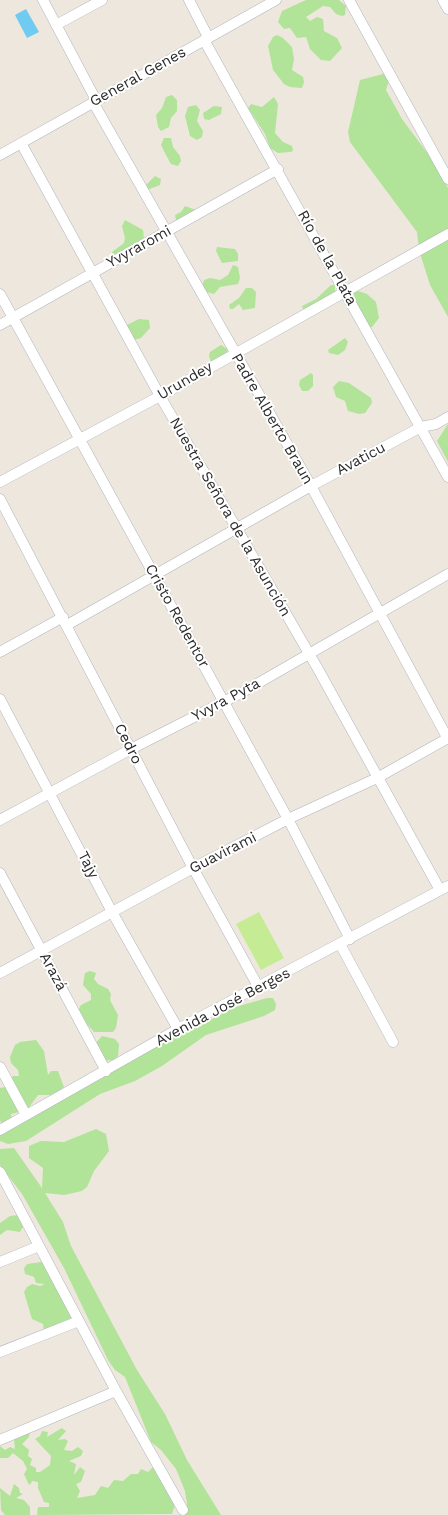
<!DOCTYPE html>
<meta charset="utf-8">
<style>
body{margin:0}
canvas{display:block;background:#ede7dd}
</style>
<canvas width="448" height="1515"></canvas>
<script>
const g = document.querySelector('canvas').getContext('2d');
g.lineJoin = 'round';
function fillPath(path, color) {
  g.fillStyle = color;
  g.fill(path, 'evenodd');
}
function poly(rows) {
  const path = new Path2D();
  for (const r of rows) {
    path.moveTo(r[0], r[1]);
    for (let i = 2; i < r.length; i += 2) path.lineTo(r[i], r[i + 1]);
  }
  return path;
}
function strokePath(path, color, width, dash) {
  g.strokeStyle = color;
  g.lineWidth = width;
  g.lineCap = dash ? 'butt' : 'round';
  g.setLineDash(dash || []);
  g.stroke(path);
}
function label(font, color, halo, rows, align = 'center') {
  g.font = font + ' "Work Sans",sans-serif';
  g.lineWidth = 4;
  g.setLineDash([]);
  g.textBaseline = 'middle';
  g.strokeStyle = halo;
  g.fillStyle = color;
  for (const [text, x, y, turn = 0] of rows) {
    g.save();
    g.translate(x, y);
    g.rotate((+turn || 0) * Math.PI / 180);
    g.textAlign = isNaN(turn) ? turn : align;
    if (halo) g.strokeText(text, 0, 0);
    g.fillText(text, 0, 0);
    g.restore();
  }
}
fillPath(poly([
 [306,0,339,0,346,6,345,15,342,16,336,14,330,7,323,6,306,17,310,21,317,17,323,19,324,31,337,38,342,48,330,61,321,60,310,49,306,37,297,38,290,28,284,29,278,22,282,11],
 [277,35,283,38,292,47,294,59,292,70,303,77,304,82,302,88,290,87,284,84,273,70,268,46,273,37],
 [383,74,391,74,386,90,402,119,437,166,448,188,448,317,430,285,419,250,417,232,350,142,348,132,360,80],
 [172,95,177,100,177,111,171,118,169,127,161,131,158,127,156,115,162,108,166,97],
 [274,97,278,104,275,133,283,142,292,146,293,151,290,152,278,153,270,148,265,134,248,108,251,104,262,107],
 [196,105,200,110,197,121,203,131,202,137,197,140,190,136,185,116,188,107],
 [214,106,222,107,221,114,209,120,204,119,203,113],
 [164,138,171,138,173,147,180,156,181,161,178,166,171,164,166,155,161,145],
 [155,176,161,179,160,185,147,190,145,186],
 [185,206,196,210,180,221,176,220,175,215,181,212],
 [125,220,143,230,144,239,112,258,112,252,124,243,125,238,122,226],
 [217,247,235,249,238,254,238,261,222,263,216,251],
 [233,265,238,267,240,278,238,284,220,287,214,294,206,292,202,287,204,280,210,278,220,280,228,275],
 [331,285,335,285,335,292,305,310,303,309,302,306,316,299],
 [246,288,252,288,256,292,255,308,243,310,239,304,233,309,230,309,229,305,239,298],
 [358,291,367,294,376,302,379,318,372,327,369,327,354,300,354,293],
 [139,319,149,320,150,328,141,338,134,340,125,326],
 [345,338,348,342,345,350,338,355,329,353,328,350],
 [221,345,227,349,228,354,211,362,209,356,210,352],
 [311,373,313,375,313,386,308,391,302,391,299,385,300,380],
 [339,381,349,383,371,398,372,403,365,413,359,414,348,411,345,401,336,397,333,387],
 [448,424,448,462,437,441],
 [90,971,96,973,94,979,98,984,108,989,111,994,110,1000,118,1015,116,1028,113,1032,94,1032,77,1013,81,1005,91,1000,91,994,83,985,85,973],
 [267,998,273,998,276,1004,275,1010,264,1016,206,1035,162,1066,135,1081,100,1094,26,1141,8,1144,0,1141,0,1128,2,1126,0,1120,0,1088,5,1087,15,1094,19,1092,14,1090,9,1081,13,1076,19,1076,18,1070,11,1063,10,1057,15,1045,20,1042,36,1040,44,1051,48,1075,51,1071,58,1071,64,1087,54,1095,38,1095,27,1110,11,1114,12,1120,172,1036,205,1023,232,1008],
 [102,1036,115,1039,119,1044,118,1056,114,1060,102,1061,94,1045],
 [96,1129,106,1134,109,1151,94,1171,87,1187,82,1191,64,1195,45,1193,63,1222,71,1246,137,1370,165,1414,187,1460,221,1515,184,1515,187,1504,185,1491,176,1469,161,1450,151,1442,125,1377,115,1370,108,1360,64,1268,22,1194,0,1165,0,1149,14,1148,42,1188,43,1168,29,1158,29,1146,41,1141,64,1142],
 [19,1215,24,1225,20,1232,7,1230,0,1235,0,1223,10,1216],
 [48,1261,77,1317,44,1332,43,1324,32,1319,24,1292,27,1287,32,1284,40,1286,45,1284,36,1283,34,1277,25,1274,24,1268,27,1264],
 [62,1428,66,1431,58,1440,65,1439,68,1441,64,1450,72,1451,78,1447,83,1451,81,1456,69,1461,76,1464,74,1475,80,1467,85,1471,81,1482,76,1484,80,1491,77,1498,95,1495,101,1486,108,1488,114,1480,123,1481,131,1474,138,1474,141,1469,148,1472,154,1466,175,1505,172,1514,37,1515,38,1507,49,1507,49,1503,44,1502,38,1488,38,1482,32,1481,30,1485,28,1483,24,1474,27,1469,23,1461,13,1453,8,1458,0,1458,0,1446,5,1450,10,1447,15,1449,14,1440,30,1432,29,1437,22,1444,29,1450,28,1456,32,1459,30,1465,36,1468,36,1472,40,1472,50,1465,51,1456,35,1439,40,1436,42,1431,48,1432,47,1437],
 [14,1484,19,1488,20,1493,23,1494,16,1498,24,1500,30,1507,30,1515,5,1515,1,1510,0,1488,10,1496]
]), '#b1e499');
fillPath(poly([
 [259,912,284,958,261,970,236,924]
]), '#c5ec95');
fillPath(poly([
 [26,9,39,32,27,38,15,15]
]), '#6fcbf0');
const minor = poly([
 [43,0,96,100],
 [189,0,208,37],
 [349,0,448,179],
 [443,0,448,9],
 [56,25,102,0],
 [204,40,448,477],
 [93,102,311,486,448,739],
 [21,143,160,396,318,669,440,890],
 [0,155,276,0],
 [0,294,288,819,350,939],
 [0,325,278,169],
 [0,482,160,396,448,234],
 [0,499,193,868,259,988],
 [67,625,311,486,421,427,436,424,448,417],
 [0,652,63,617],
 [0,699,112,912,178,1029],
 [0,820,131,749,241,693,448,574],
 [0,873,106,1071],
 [340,944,393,1042],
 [0,973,193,868,288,819,377,778,448,738],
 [0,1067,26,1115],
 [0,1130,178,1029,448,886],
 [0,1172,116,1391,183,1510],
 [0,1262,39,1246],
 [0,1352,79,1321],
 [0,1440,116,1391]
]);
strokePath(minor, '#b1b3bf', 11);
strokePath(minor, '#fff', 10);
label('15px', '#2b2b2b', '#fff', [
 ["General Genes",138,77,-29],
 ["Yvyraromi",139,247,-29],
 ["Río de la Plata",327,258,61],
 ["Urundey",185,381,-30],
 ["Padre Alberto Braun",272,419,60],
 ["Avaticu",361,459,-28],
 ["Nuestra Señora de la Asunción",230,517,60],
 ["Cristo Redentor",177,616,61],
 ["Yvyra Pyta",226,700,-28],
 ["Cedro",128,744,63],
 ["Guavirami",223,853,-27],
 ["Tajy",88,865,63],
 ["Arazá",53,972,62],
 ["Avenida José Berges",223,1007,-28]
]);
</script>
